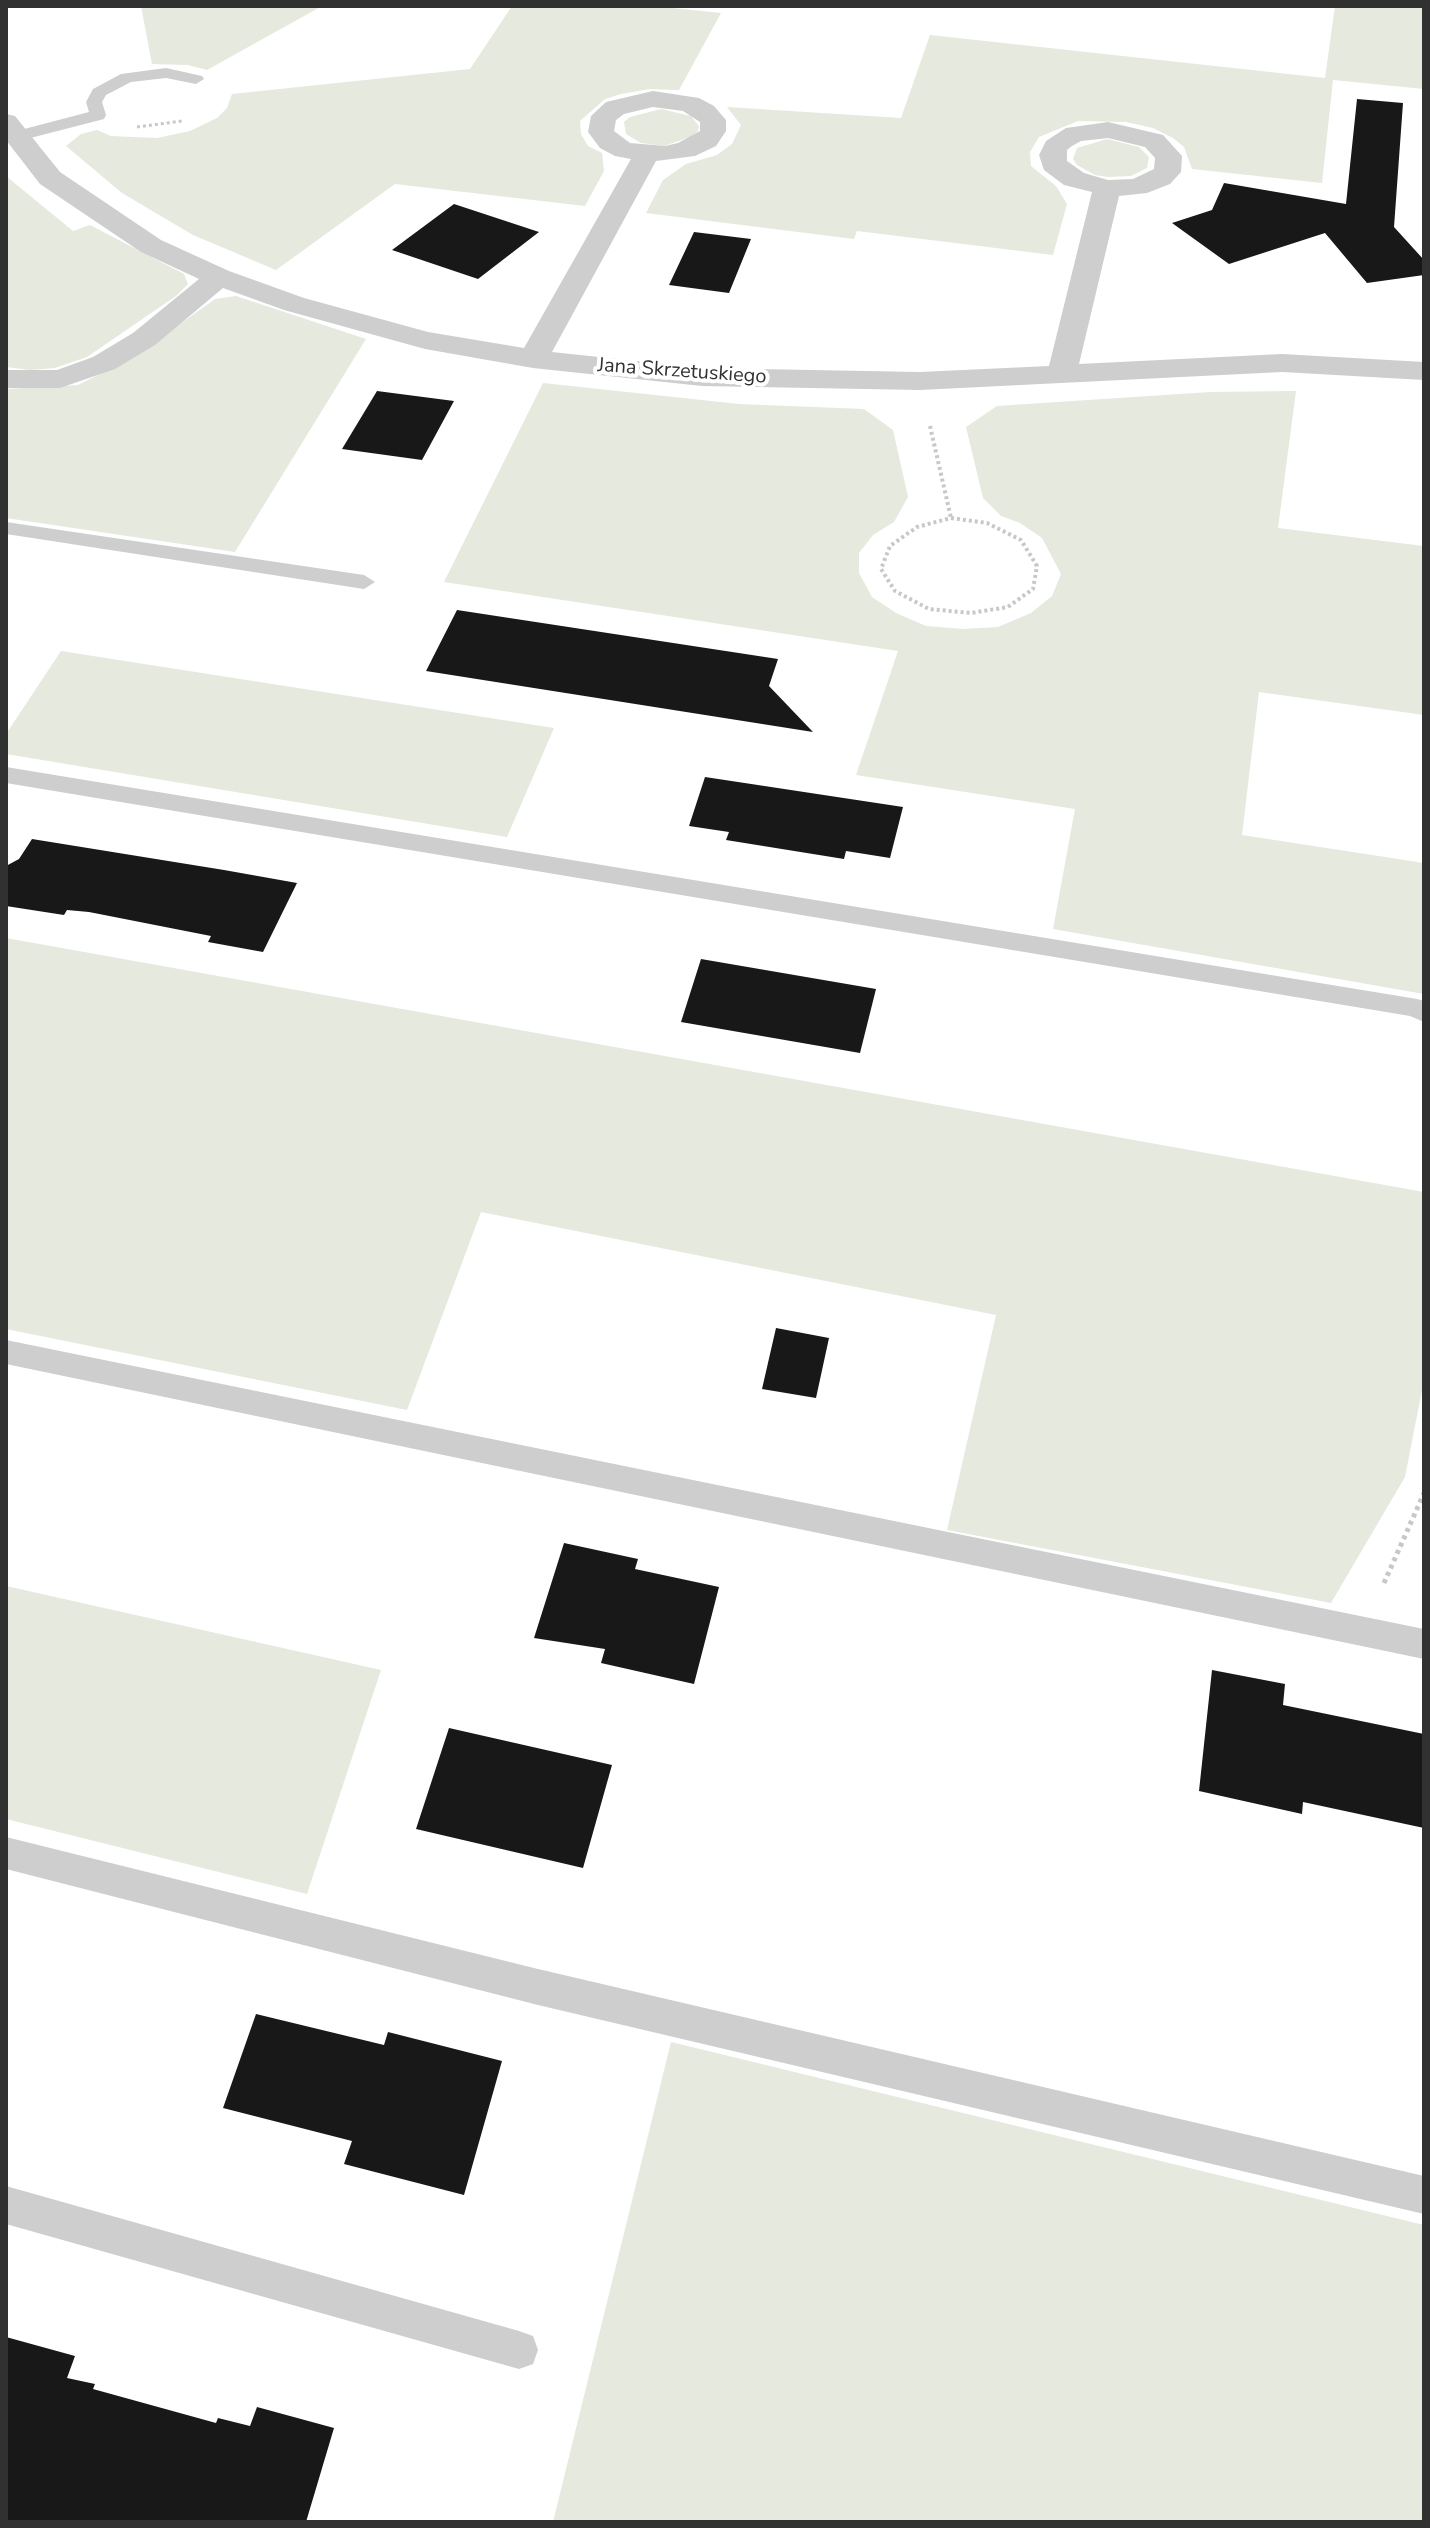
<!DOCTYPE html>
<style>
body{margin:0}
#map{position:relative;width:1430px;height:2528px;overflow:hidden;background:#fff;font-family:"Nunito Sans",sans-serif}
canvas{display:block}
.frame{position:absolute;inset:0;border:8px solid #313131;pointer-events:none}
</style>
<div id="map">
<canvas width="1430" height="2528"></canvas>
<div class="frame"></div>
</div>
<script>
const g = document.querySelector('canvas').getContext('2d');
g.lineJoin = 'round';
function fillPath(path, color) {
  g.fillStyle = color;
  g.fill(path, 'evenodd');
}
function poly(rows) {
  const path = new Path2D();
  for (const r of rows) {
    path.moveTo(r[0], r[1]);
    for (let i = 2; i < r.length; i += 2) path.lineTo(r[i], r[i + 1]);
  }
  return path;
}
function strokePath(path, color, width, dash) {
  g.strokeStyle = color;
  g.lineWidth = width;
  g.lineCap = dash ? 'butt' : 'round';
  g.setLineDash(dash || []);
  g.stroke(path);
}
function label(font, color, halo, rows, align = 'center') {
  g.font = font + ' "Nunito Sans",sans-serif';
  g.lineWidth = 8;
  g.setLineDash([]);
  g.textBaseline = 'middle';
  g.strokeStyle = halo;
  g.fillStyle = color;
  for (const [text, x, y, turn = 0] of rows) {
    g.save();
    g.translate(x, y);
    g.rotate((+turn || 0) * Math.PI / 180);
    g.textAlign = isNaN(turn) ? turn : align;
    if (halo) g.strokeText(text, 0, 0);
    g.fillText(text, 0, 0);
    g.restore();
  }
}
fillPath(poly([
 [141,6,322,6,207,70,188,65,152,64],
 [512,6,653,6,721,13,679,90,650,89,621,94,605,99,580,121,581,134,588,146,602,153,604,171,585,206,395,184,276,270,193,235,122,193,66,146,81,134,97,130,111,136,157,138,190,131,217,118,227,108,232,94,470,69],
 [1335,6,1424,6,1424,89,1333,80,1322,183,1192,169,1184,147,1173,138,1153,128,1126,122,1078,121,1039,137,1030,152,1031,166,1056,186,1067,204,1053,255,857,231,854,239,646,213,663,180,686,164,717,155,732,144,741,125,727,107,901,118,930,35,1325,78],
 [661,109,691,116,699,126,698,131,693,136,664,146,641,143,626,134,624,122,630,117],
 [1107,139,1139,147,1149,157,1147,168,1131,176,1108,177,1095,175,1077,165,1073,159,1077,148],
 [6,176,73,231,90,225,184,274,188,284,176,296,87,357,55,368,30,370,6,367],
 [236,296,366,339,235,552,6,518,6,389,78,385,134,357,215,299],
 [543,383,739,404,864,409,893,430,908,497,894,522,873,535,859,553,859,573,872,597,896,613,926,626,963,629,998,627,1031,613,1052,596,1061,574,1042,538,1020,523,1001,516,983,498,966,427,997,406,1210,392,1296,391,1278,528,1424,546,1424,715,1259,692,1242,835,1424,863,1424,994,1053,929,1075,809,856,775,898,651,444,582],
 [61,651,554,728,507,837,6,754,6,734],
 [6,938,1424,1192,1422,1390,1405,1477,1331,1603,947,1530,996,1315,481,1212,407,1410,6,1329],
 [6,1586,381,1670,307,1894,6,1819],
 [671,2042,1424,2225,1424,2522,553,2522]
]), '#e5e9de');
fillPath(poly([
 [1357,99,1403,103,1394,227,1424,260,1424,275,1367,283,1325,233,1229,264,1172,223,1212,210,1224,183,1346,204],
 [454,204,539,232,478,279,392,250],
 [694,232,751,239,729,293,669,285],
 [377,391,454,401,422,460,342,449],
 [457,610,778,659,769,686,813,732,426,671],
 [705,777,903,807,890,858,846,851,844,859,726,840,729,832,689,826],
 [32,839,224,870,297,883,263,952,208,942,211,936,89,912,67,910,64,915,6,906,6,866,19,859],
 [701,959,876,989,860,1053,681,1022],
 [776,1328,829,1338,816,1398,762,1389],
 [564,1543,638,1559,635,1569,719,1587,694,1684,601,1663,605,1649,534,1638],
 [1212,1670,1285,1684,1283,1705,1424,1734,1424,1828,1303,1802,1302,1814,1199,1791],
 [449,1728,612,1765,583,1868,416,1829],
 [256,2014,384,2045,388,2032,502,2061,464,2195,344,2164,352,2141,223,2108],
 [6,2337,75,2356,67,2378,95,2384,93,2389,216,2423,218,2418,250,2426,257,2407,334,2428,306,2522,6,2522]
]), '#181818');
strokePath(poly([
 [137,127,182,121]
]), '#c8c8c8', 3, [3, 3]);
strokePath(poly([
 [930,426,951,518],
 [951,518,987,523,1021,540,1037,566,1033,589,1008,607,971,613,929,609,895,591,881,569,890,546,917,527,951,518]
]), '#c8c8c8', 4, [3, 3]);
strokePath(poly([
 [1384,1583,1424,1493]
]), '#c8c8c8', 5, [4, 4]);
fillPath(poly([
 [166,68,202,76,204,79,196,84,166,78,131,82,106,95,102,102,106,115,104,119,15,142,7,137,9,133,89,112,86,102,93,89,121,74,166,68],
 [6,522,364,575,375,582,364,589,6,534,6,522],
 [6,767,1417,999,1424,1001,1424,1022,1410,1016,6,783,6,767],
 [6,1340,1424,1629,1424,1659,6,1364,6,1340],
 [6,1837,538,1969,1424,2176,1424,2214,538,2005,6,1869,6,1837],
 [6,2186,519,2331,533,2336,538,2350,533,2364,519,2369,6,2224,6,2186]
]), '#cecece');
fillPath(poly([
 [653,91,699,98,714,106,726,120,726,131,716,146,695,156,656,161,552,352,702,368,920,372,1049,366,1092,192,1064,185,1044,170,1039,155,1046,141,1066,128,1108,122,1163,135,1182,156,1181,172,1170,184,1147,193,1119,196,1079,364,1282,354,1424,362,1424,380,1282,372,920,390,702,386,533,368,425,349,284,310,223,288,155,345,115,369,60,388,6,388,6,370,57,370,93,357,133,333,199,279,141,252,40,184,6,140,6,114,15,116,60,172,161,240,229,271,304,298,428,332,524,348,631,159,615,156,600,148,588,132,591,116,606,102,653,91],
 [653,107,683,111,700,122,700,131,678,143,665,146,630,143,614,131,616,120,624,114,653,107],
 [1108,138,1145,147,1155,158,1154,169,1133,179,1108,180,1084,173,1067,161,1067,150,1072,146,1081,141,1108,138]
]), '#cecece');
label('20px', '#313131', '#fff', [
 ["Jana Skrzetuskiego",682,372,4]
]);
</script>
